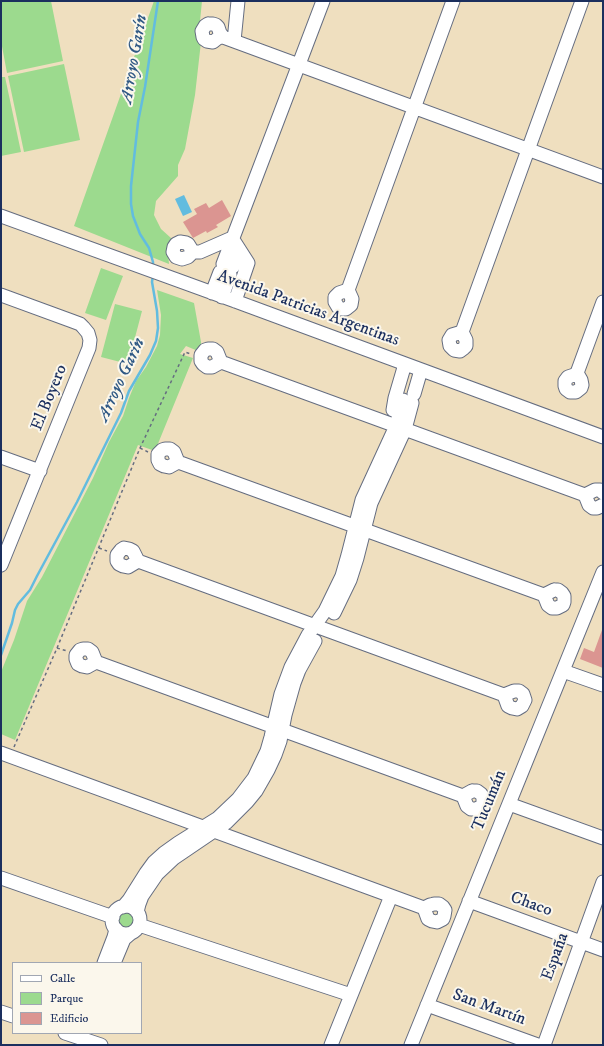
<!DOCTYPE html>
<meta charset="utf-8">
<style>
body{margin:0}
#map{position:relative;width:604px;height:1046px;overflow:hidden;background:#efdfbf;font-family:"IM FELL DW Pica",serif}
canvas{display:block}
.frame{position:absolute;inset:0;border:2px solid #1b2f5e;pointer-events:none}
.legend{position:absolute;left:12px;top:962px;width:130px;height:72px;box-sizing:border-box;background:#fbf7ec;border:1px solid #a1a7b3;margin:0;padding:5px 7px;list-style:none;font-size:12px;color:#1b2f5e}
.legend li{display:flex;align-items:center;gap:8px;height:20px}
.legend b{width:20px;border:1px solid #a1a7b3}
</style>
<div id="map">
<canvas width="604" height="1046"></canvas>
<div class="frame"></div>
<ul class="legend">
<li><b style="height:5px;background:#fff"></b>Calle</li>
<li><b style="height:11px;background:#9cda8e"></b>Parque</li>
<li><b style="height:11px;background:#db9591"></b>Edificio</li>
</ul>
</div>
<script>
const g = document.querySelector('canvas').getContext('2d');
g.lineJoin = 'round';
function fillPath(path, color) {
  g.fillStyle = color;
  g.fill(path, 'evenodd');
}
function poly(rows) {
  const path = new Path2D();
  for (const r of rows) {
    if (r.length === 3) {
      path.moveTo(r[0] + r[2], r[1]);
      path.arc(r[0], r[1], r[2], 0, 2 * Math.PI);
      continue;
    }
    path.moveTo(r[0], r[1]);
    for (let i = 2; i < r.length; i += 2) path.lineTo(r[i], r[i + 1]);
  }
  return path;
}
function strokePath(path, color, width, dash) {
  g.strokeStyle = color;
  g.lineWidth = width;
  g.lineCap = dash ? 'butt' : 'round';
  g.setLineDash(dash || []);
  g.stroke(path);
}
function label(font, color, halo, rows, align = 'center') {
  g.font = font + ' "IM FELL DW Pica",serif';
  g.lineWidth = 4;
  g.setLineDash([]);
  g.textBaseline = 'middle';
  g.strokeStyle = halo;
  g.fillStyle = color;
  for (const [text, x, y, turn = 0] of rows) {
    g.save();
    g.translate(x, y);
    g.rotate((+turn || 0) * Math.PI / 180);
    g.textAlign = isNaN(turn) ? turn : align;
    if (halo) g.strokeText(text, 0, 0);
    g.fillText(text, 0, 0);
    g.restore();
  }
}
fillPath(poly([
 [1,1,51,1,63,61,7,73,1,41],
 [154,1,202,1,200,21,198,27,201,42,195,95,185,149,178,165,178,176,156,201,154,215,161,229,171,238,168,253,169,264,74,226],
 [64,64,80,140,24,152,8,76],
 [1,77,5,77,21,152,1,156],
 [101,268,123,276,106,320,85,313],
 [157,290,194,303,201,342,201,347,198,351,186,346,180,354,193,358,155,451,138,445,15,740,1,734,1,672,14,640,27,601,42,577,93,478,109,442,123,416,129,398,136,381,146,367,157,346,160,335,161,315],
 [115,304,142,311,128,364,101,357],
 [127,920,8]
]), '#9cda8e');
fillPath(poly([
 [184,195,192,212,183,216,175,199]
]), '#62bcdf');
strokePath(poly([
 [153,268,153,262,149,248,140,234,133,216,131,204,131,186,138,122,145,87,158,1],
 [1,655,12,623,15,610,18,604,30,590,37,576,77,502,121,413,129,391,150,355,156,341,158,328,157,311,152,282,153,275]
]), '#62bcdf', 2.5);
fillPath(poly([
 [222,200,231,216,216,225,218,227,207,233,206,231,193,238,183,222,197,214,194,209,206,203,209,208],
 [602,630,603,630,603,668,580,659,584,648,594,652]
]), '#db9591');
const minor = poly([
 [208,24,213,24,216,25,218,27,220,33,223,37,218,38,213,42,207,41,204,39,203,37,202,31,205,26,208,24],
 [223,37,603,177],
 [234,41,238,1],
 [1,216,235,301,603,437],
 [180,242,186,243,188,244,193,252,188,257,182,259,176,257,173,252,174,247,176,244,180,242],
 [193,252,200,252,232,238,248,263,235,301],
 [223,264,323,1],
 [233,267,239,249],
 [348,290,453,1],
 [348,290,352,299,351,305,346,309,340,309,338,307,335,302,335,297,339,293,348,290],
 [212,293,220,272],
 [1,295,72,321,80,324,83,327,88,333,90,340,89,348,1,565],
 [222,297,230,275],
 [462,332,582,1],
 [462,332,466,340,466,346,464,348,460,351,454,350,450,346,449,340,452,335,462,332],
 [208,349,213,349,217,352,221,362,212,367,207,367,203,364,201,361,201,355,205,350,208,349],
 [221,362,585,495],
 [577,373,603,302],
 [577,373,581,380,582,385,581,388,576,392,570,392,566,389,565,386,565,381,568,377,574,375,577,373],
 [414,394,421,370],
 [393,410,395,398,405,364],
 [165,449,170,449,174,452,178,462,169,467,164,466,160,464,158,460,158,454,162,450,165,449],
 [1,457,40,471],
 [178,462,544,595],
 [585,495,589,505,593,508,597,508,603,505],
 [585,495,595,490,600,490,603,493],
 [124,548,129,549,133,551,138,561,128,567,123,566,119,564,117,561,117,555,121,550,124,548],
 [138,561,504,695],
 [554,590,558,590,562,593,564,596,564,602,563,605,557,608,552,608,548,605,544,595,554,590],
 [334,613,350,580,357,558,371,503,405,429,412,403],
 [83,649,88,649,92,652,96,662,87,667,82,666,78,664,76,659,76,655,80,650,83,649],
 [96,662,463,796],
 [563,671,603,685],
 [514,691,519,691,523,694,525,700,522,706,517,709,512,708,508,706,504,695,514,691],
 [1,753,424,908],
 [472,791,477,791,481,794,483,797,483,803,482,806,476,809,471,809,467,806,463,796,472,791],
 [509,804,603,838],
 [1,878,113,917],
 [469,901,603,950],
 [434,904,439,904,443,907,445,910,444,916,443,919,437,922,432,921,428,919,424,908,430,905,434,904],
 [126,920,14],
 [123,907,129,900,146,873,154,862,164,853,178,843,218,818,238,799,254,778,267,751,271,737,281,694,291,667,308,635,325,611,342,576,348,555,362,500,396,426,403,400],
 [137,912,139,904,142,896,157,874,174,858,227,822,247,802,256,791,268,770,275,755,280,741,285,715,294,683,299,670,315,641],
 [139,925,351,995],
 [104,963,114,937,116,929],
 [114,963,124,939,131,933],
 [427,1005,538,1045],
 [1,1012,13,1016],
 [65,1033,101,1045],
 [331,1045,391,896],
 [411,1045,603,572],
 [544,1045,603,882]
]);
strokePath(minor, '#656d80', 15);
strokePath(poly([
 [140,448,148,452],
 [99,548,107,551],
 [57,648,67,651],
 [14,747,57,648,140,448,185,352,191,354]
]), '#656d80', 1.5, [3, 3]);
strokePath(minor, '#fff', 13);
label('17px', '#1b2f5e', '#fbf7ec', [
 ["Avenida Patricias Argentinas",308,309,20],
 ["El Boyero",50,398,-68],
 ["Tucumán",490,801,-68],
 ["Chaco",531,905,20],
 ["España",556,957,-70],
 ["San Martín",489,1008,20]
]);
label('italic 18px', '#305985', '#fbf7ec', [
 ["Arroyo Garín",135,59,-80],
 ["Arroyo Garín",122,380,-65]
]);
</script>
